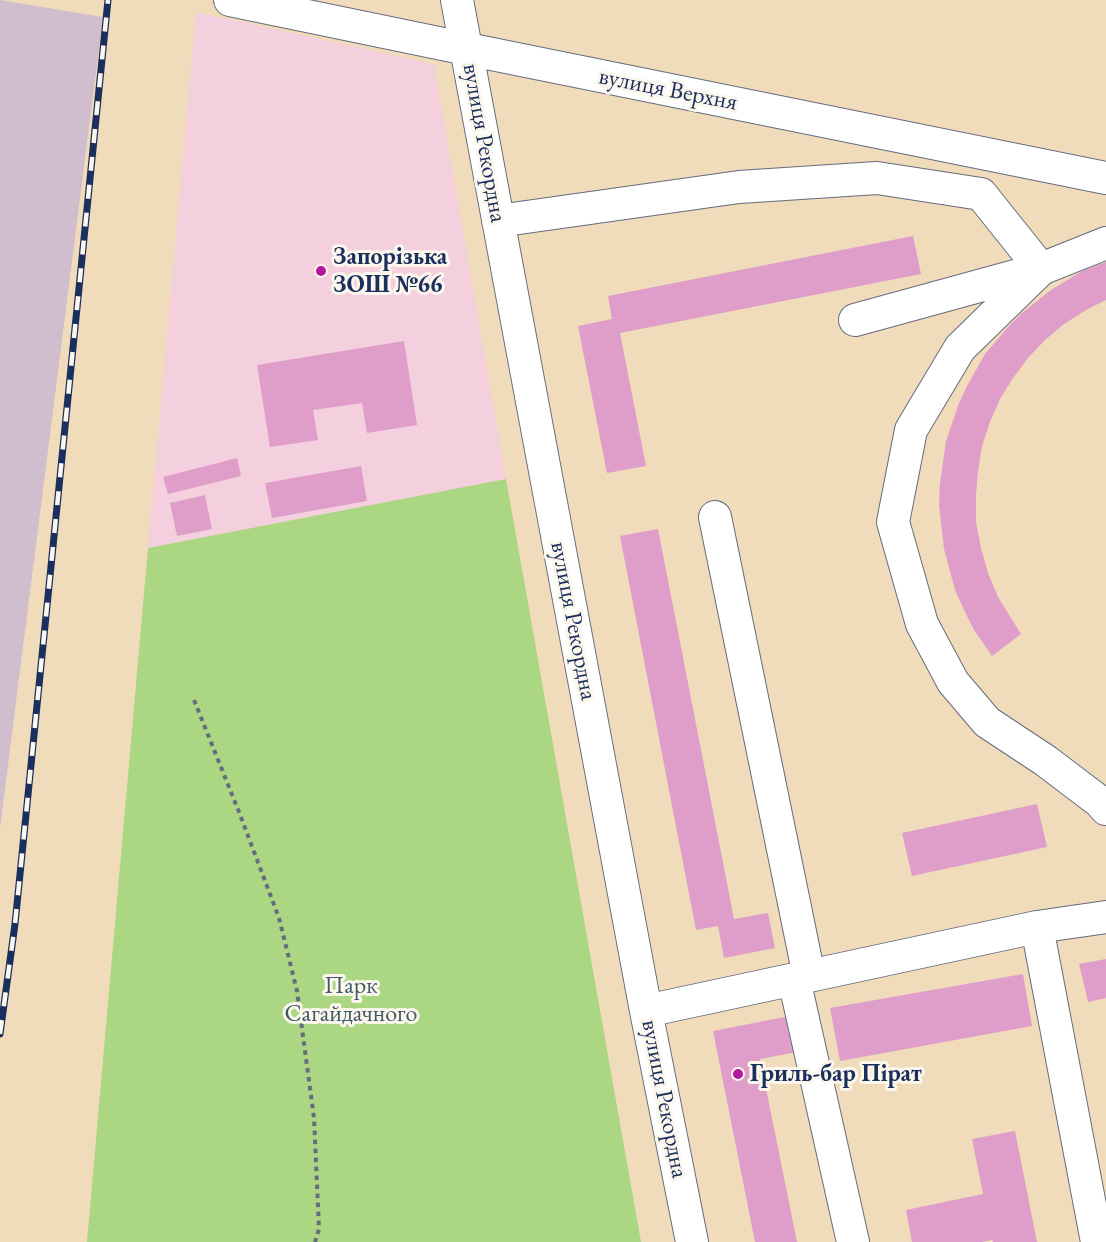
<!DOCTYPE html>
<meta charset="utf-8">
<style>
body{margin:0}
canvas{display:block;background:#f0dbba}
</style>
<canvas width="1106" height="1242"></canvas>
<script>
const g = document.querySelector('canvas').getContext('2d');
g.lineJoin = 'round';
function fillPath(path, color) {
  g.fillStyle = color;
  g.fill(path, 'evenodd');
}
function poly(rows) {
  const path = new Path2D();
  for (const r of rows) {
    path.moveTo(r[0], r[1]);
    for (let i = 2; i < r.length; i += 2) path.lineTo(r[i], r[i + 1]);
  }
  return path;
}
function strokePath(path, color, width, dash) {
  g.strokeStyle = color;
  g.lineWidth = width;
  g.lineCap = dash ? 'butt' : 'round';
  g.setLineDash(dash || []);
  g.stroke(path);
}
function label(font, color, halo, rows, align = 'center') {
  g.font = font + ' "EB Garamond",serif';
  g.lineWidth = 6;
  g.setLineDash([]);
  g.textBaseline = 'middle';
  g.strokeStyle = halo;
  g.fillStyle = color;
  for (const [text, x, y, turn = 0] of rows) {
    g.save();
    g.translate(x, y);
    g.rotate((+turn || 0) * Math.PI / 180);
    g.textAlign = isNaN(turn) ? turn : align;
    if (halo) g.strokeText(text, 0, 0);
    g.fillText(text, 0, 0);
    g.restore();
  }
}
fillPath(poly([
 [196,12,434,64,506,479,148,548]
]), '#f4cfdd');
fillPath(poly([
 [0,0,103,17,0,828]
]), '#d0bdcd');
fillPath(poly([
 [506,479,641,1242,87,1242,148,548]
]), '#abd682');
fillPath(poly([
 [913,236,921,274,620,333,646,466,607,473,578,326,612,319,608,296],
 [1106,262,1106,300,1086,310,1064,324,1045,340,1028,358,1013,378,1000,399,990,422,982,446,978,471,976,496,976,522,981,548,988,573,998,597,1021,634,992,656,974,630,964,610,955,590,944,549,939,505,940,484,946,441,959,403,967,386,985,354,1009,326,1022,313,1051,290,1082,271],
 [404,341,417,425,367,433,362,403,313,410,318,440,270,447,257,365],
 [237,458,241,476,168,494,163,477],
 [361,466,367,501,272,518,265,483],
 [205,495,212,529,177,536,170,503],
 [658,529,734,919,768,913,775,948,724,958,718,926,696,930,620,536],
 [1037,804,1047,847,912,876,902,833],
 [1106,959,1106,998,1088,1002,1079,964],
 [1023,974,1032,1026,840,1061,830,1008],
 [790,1016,797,1052,760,1059,797,1242,755,1242,713,1031],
 [1015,1131,1037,1242,993,1242,992,1240,982,1242,912,1242,906,1210,983,1194,972,1139]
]), '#df9ec9');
const minor = poly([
 [230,0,467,49,1106,178],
 [457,0,646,1011,692,1242],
 [498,221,739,187,877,178,981,194,1041,269,855,320],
 [1106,243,1041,269,960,348,911,430,893,522,922,624,953,682,987,722,1046,761,1100,802,1106,809],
 [715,517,809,976],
 [1037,927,1097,1242],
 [794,979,853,1242],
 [646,1011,1037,927,1106,917]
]);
strokePath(minor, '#666b7e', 34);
strokePath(poly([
 [194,700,239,812,279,918,297,991,314,1118,319,1229,315,1242]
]), '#666b7e', 4, [4.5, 4.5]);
strokePath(minor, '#fff', 32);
const rail = poly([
 [0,1034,15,924,108,0]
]);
strokePath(rail, '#1b2f5e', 7);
strokePath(rail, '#fbf7ec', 4.5, [14]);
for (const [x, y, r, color] of [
 [321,271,6,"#b5179e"],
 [738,1074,6,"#b5179e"]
]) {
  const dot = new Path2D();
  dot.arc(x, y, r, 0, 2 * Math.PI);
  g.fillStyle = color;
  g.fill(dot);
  strokePath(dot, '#fbf7ec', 2);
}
label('24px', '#1b2f5e', '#fbf7ec', [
 ["вулиця Верхня",668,90,11],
 ["вулиця Рекордна",484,143,80],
 ["вулиця Рекордна",573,621,79],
 ["вулиця Рекордна",664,1099,79]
]);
label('bold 24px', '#1b2f5e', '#fbf7ec', [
 ["Запорізька",333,257],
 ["ЗОШ №66",333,285],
 ["Гриль-бар Пірат",750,1074]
], 'left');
label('24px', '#3f5967', '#fbf7ec', [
 ["Парк",351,986],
 ["Сагайдачного",351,1014]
]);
</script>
